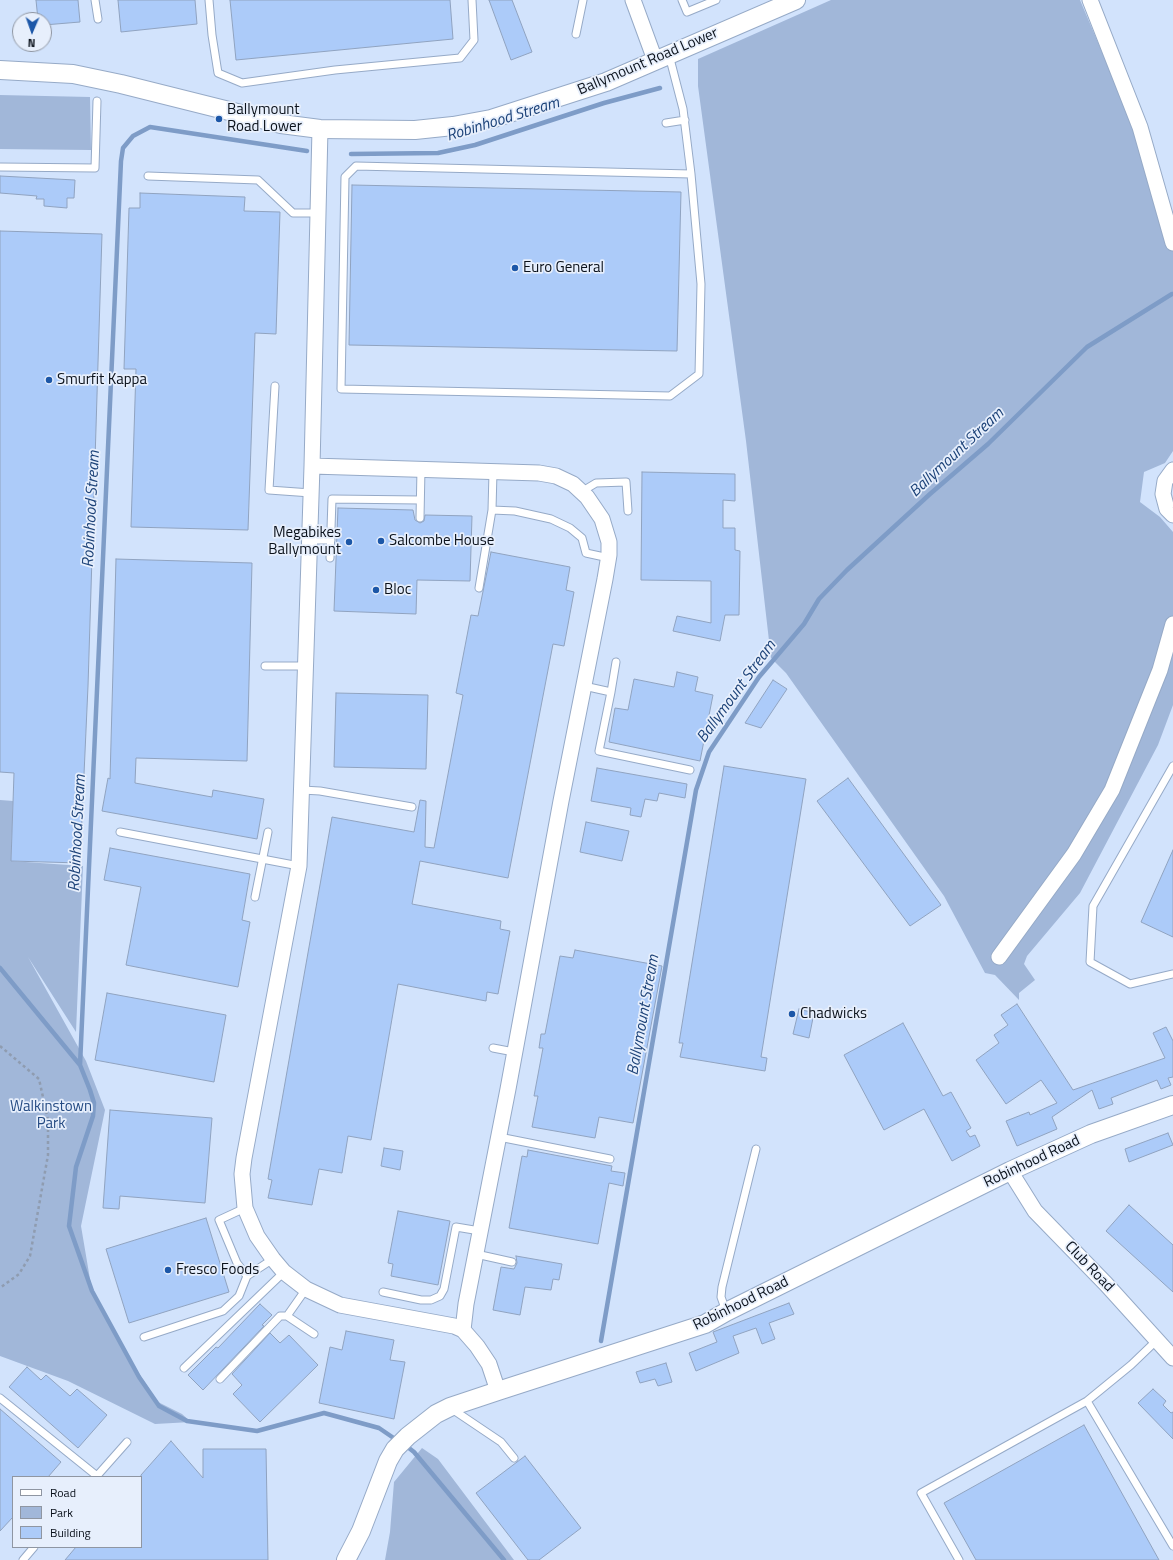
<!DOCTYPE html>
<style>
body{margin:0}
#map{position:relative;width:1173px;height:1560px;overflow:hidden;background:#d2e3fc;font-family:"Titillium Web",sans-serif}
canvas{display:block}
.legend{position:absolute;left:12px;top:1476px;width:130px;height:72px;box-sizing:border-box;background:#e7effc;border:1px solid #8f96a2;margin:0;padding:5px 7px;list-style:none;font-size:12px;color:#0a111b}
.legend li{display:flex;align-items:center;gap:8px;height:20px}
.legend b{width:20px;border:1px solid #8f96a2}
.north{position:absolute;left:12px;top:12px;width:40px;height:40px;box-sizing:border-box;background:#e7effc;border:1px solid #8f96a2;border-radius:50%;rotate:182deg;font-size:11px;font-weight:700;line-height:16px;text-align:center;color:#0a111b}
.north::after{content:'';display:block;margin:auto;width:14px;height:18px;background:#1c57a8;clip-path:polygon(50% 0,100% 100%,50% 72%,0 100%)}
</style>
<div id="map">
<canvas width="1173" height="1560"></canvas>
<ul class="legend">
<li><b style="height:5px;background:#fff"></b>Road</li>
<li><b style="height:11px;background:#a1b7d9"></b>Park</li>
<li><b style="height:11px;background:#accbf9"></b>Building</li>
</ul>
<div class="north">N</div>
</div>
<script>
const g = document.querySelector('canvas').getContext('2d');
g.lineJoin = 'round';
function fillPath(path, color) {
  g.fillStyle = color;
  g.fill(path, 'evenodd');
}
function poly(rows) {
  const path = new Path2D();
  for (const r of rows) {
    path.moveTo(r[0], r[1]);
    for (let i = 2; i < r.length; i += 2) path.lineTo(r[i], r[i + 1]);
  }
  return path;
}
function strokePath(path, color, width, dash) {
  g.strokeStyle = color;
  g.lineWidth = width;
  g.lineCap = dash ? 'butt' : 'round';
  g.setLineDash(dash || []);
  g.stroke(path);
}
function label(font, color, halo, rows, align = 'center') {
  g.font = font + ' "Titillium Web",sans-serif';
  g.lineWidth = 3.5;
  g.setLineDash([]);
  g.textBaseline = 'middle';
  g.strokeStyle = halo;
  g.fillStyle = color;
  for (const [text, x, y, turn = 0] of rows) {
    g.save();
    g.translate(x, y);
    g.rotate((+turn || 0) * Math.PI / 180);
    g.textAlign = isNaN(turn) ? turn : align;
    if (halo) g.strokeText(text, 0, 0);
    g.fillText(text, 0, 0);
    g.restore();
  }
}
fillPath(poly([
 [831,0,1080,0,1132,123,1173,243,1173,451,1165,463,1144,472,1140,502,1160,517,1173,532,1173,705,1158,745,1080,893,1027,956,1024,964,1035,980,1019,993,1019,1000,995,975,985,973,944,896,786,673,771,658,746,441,698,86,698,59],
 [0,95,90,97,91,150,0,149],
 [0,800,13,801,11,861,83,866,76,1032,28,957,86,1061,105,1110,81,1226,92,1291,136,1369,158,1402,182,1414,191,1422,155,1424,68,1381,0,1356],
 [422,1448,438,1459,514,1560,385,1560,390,1532,394,1482]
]), '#a1b7d9');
strokePath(poly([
 [351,154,438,153,475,145,604,103,660,88],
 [0,968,80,1065,90,1090,94,1103,93,1116,76,1167,69,1226,92,1291,139,1377,159,1406,187,1421,257,1431,324,1413,379,1428,398,1441],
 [80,1065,121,161,123,148,133,136,150,127,307,151],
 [601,1341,696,790,709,752,759,677,804,624,819,599,847,570,930,494,988,444,1087,347,1172,294],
 [405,1445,414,1452,504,1560]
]), '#7e9cc7', 4.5);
const building = poly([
 [36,0,78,0,80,22,44,25,44,20,38,20,36,0],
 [118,0,195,0,197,24,121,32,118,0],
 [230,0,450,0,453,39,236,60,230,0],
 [489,0,512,0,532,52,511,60,489,0],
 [0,176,75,180,74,198,67,198,67,208,44,206,44,199,36,199,37,196,0,193,0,176],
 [352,185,681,192,677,351,349,345,352,185],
 [140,193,245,197,244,211,280,212,276,334,255,333,248,530,131,527,136,369,124,369,129,208,140,208,140,193],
 [0,231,102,234,88,686,80,863,11,861,14,773,0,772,0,231],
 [642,472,735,474,735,501,723,500,723,528,735,528,735,550,740,551,739,615,725,615,720,641,673,631,677,616,711,623,711,581,641,580,642,472],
 [338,508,413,510,415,520,420,523,424,521,425,515,472,516,470,581,417,580,416,614,334,611,338,508],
 [491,552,570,567,566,590,574,592,564,646,553,644,508,878,420,861,412,904,501,921,500,929,510,931,498,994,487,992,486,1001,398,984,371,1140,348,1136,342,1173,319,1169,312,1205,268,1198,272,1180,268,1179,332,817,414,832,420,800,426,801,425,847,434,848,463,695,456,693,471,615,478,616,491,552],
 [116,559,252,563,247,761,136,758,135,783,212,797,213,790,264,799,257,839,102,811,108,778,110,779,116,559],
 [677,672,698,677,695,691,713,695,700,761,609,742,615,708,628,710,634,679,674,687,677,672],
 [773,680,787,689,761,728,745,723,773,680],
 [336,693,428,695,426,769,334,767,336,693],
 [724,766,806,779,761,1057,767,1058,765,1071,680,1057,683,1043,679,1043,724,766],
 [597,768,687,784,685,798,659,793,657,801,645,799,641,817,630,815,631,808,591,801,597,768],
 [848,778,941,905,910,926,817,801,848,778],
 [586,822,629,831,622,861,580,852,586,822],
 [110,848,250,874,242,920,250,922,238,987,126,965,141,887,104,880,110,848],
 [1173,850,1173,937,1141,922,1173,850],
 [575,950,662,966,633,1123,599,1117,595,1138,532,1127,538,1096,534,1096,543,1048,539,1048,541,1034,545,1034,560,956,573,958,575,950],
 [107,993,226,1015,214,1082,95,1060,107,993],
 [1017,1004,1073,1090,1165,1058,1153,1033,1166,1027,1173,1041,1173,1077,1168,1078,1171,1085,1161,1089,1157,1080,1111,1098,1113,1104,1099,1109,1092,1090,1052,1117,1057,1129,1017,1146,1006,1121,1029,1112,1030,1115,1057,1103,1041,1080,1006,1104,976,1060,999,1043,994,1035,1008,1025,1001,1015,1017,1004],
 [799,1009,814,1013,809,1038,793,1034,799,1009],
 [903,1023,943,1096,951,1092,971,1128,966,1131,970,1137,975,1135,980,1146,952,1161,924,1109,884,1130,844,1055,903,1023],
 [110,1110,212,1118,205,1203,120,1196,119,1209,103,1208,110,1110],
 [1168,1133,1173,1145,1129,1162,1125,1149,1168,1133],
 [384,1148,403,1151,400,1170,381,1166,384,1148],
 [528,1150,612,1166,611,1171,625,1173,623,1186,609,1183,598,1244,509,1228,522,1156,527,1157,528,1150],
 [1129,1205,1173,1245,1173,1292,1106,1231,1129,1205],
 [398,1211,450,1221,438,1285,391,1276,393,1264,388,1263,398,1211],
 [206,1218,229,1292,129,1323,106,1249,206,1218],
 [516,1256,562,1264,559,1280,553,1279,551,1290,525,1287,520,1315,493,1310,501,1267,514,1269,517,1263,516,1256],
 [789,1303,794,1314,769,1323,775,1339,762,1344,756,1328,733,1336,739,1353,696,1371,689,1353,717,1342,713,1332,789,1303],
 [260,1304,272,1315,262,1325,264,1326,203,1390,188,1375,216,1347,218,1348,260,1304],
 [346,1331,394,1340,390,1360,405,1362,394,1419,319,1403,330,1347,342,1350,346,1331],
 [270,1333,280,1343,289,1335,318,1365,260,1422,233,1394,242,1385,232,1374,270,1333],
 [666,1363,672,1382,658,1386,655,1379,640,1383,636,1372,666,1363],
 [27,1367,41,1380,46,1375,70,1396,77,1389,107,1415,78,1448,9,1387,27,1367],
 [1153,1389,1166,1401,1163,1405,1171,1413,1173,1412,1173,1439,1138,1403,1153,1389],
 [0,1409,61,1462,48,1477,13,1477,13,1517,0,1531,0,1409],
 [1084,1425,1159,1560,976,1560,944,1503,1084,1425],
 [171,1441,203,1478,203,1449,266,1449,268,1560,65,1560,76,1547,141,1547,141,1475,171,1441],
 [525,1456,581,1528,539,1560,528,1560,476,1493,525,1456]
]);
fillPath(building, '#accbf9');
strokePath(building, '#90a3c0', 1);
const service = poly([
 [95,0,98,19],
 [209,0,212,35,218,73,242,83,335,70,460,58,474,40,472,0],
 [682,0,687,12,716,0],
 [576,34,583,0],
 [669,55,683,109,691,174,701,284,699,374,670,396,341,389,345,177,356,166,691,174],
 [666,123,685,120],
 [0,167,95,168,97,101],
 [148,176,258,180,293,213,317,213],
 [275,386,269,490,311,493],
 [493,472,492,510,515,511,551,519,570,528,582,538,586,553,609,558],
 [581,492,596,483,626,482,628,511],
 [420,518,421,469],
 [310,540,331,540],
 [330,558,332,499,420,500],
 [479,588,492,510],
 [265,666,306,666],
 [584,686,611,692,599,751,690,770],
 [611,692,616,662],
 [1173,766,1093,906,1090,962,1130,984,1173,974],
 [302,790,320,791,412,807],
 [120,832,299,866],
 [255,897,268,832],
 [493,1048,514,1052],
 [499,1137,610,1159],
 [245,1208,219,1220,237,1263,247,1276],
 [476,1254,512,1262],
 [306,1289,287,1316,314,1334],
 [383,1292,421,1300,431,1300,440,1296,444,1289,456,1227,480,1231],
 [726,1311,721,1297,722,1287,756,1149],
 [144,1337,223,1311,239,1296,247,1276,273,1259],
 [184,1368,284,1272],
 [220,1379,280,1316,287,1316],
 [0,1398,97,1476],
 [1087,1401,1173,1546],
 [452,1409,501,1442,514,1458],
 [96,1477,127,1442],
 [23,1560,34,1547],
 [959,1560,921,1493,1087,1401,1131,1365,1156,1341]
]);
const minor = poly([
 [633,0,655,60],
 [1090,0,1140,127,1173,243],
 [320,129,312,466,299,866,244,1158,242,1174,245,1208,257,1236,273,1259,284,1272,306,1289,340,1305,454,1326,463,1330,477,1346,489,1364,498,1391],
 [312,466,539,473,556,476,573,484,587,497,602,519,609,542,609,555,605,579,561,801,508,1089,466,1304,463,1330],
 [1173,470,1165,481,1163,494,1167,509,1173,515],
 [999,957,1074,854,1112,790,1160,670,1173,624],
 [1010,1171,1035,1211,1106,1284,1173,1358]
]);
const tertiary = poly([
 [0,70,73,74,121,84,281,124,320,129,415,130,453,126,491,119,606,82,796,0],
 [346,1560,361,1531,388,1461,395,1449,408,1436,436,1414,450,1407,498,1391,705,1324,726,1312,1010,1171,1091,1134,1173,1105]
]);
strokePath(service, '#96aac7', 9);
strokePath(minor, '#96aac7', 17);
strokePath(tertiary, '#96aac7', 20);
strokePath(poly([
 [0,1046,39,1079,48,1120,48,1155,30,1256,19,1274,0,1288]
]), '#8f9cb0', 2.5, [3, 3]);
strokePath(service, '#fff', 7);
strokePath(minor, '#fff', 15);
strokePath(tertiary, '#fff', 18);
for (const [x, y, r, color] of [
 [219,119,4,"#1c57a8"],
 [515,268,4,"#1c57a8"],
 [49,380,4,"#1c57a8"],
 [381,541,4,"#1c57a8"],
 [349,542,4,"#1c57a8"],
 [376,590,4,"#1c57a8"],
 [792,1014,4,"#1c57a8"],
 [168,1270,4,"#1c57a8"]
]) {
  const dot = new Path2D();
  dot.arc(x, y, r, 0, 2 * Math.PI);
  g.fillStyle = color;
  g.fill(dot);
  strokePath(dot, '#e7effc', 1.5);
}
label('15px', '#0a111b', '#e7effc', [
 ["Ballymount Road Lower",648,62,-23],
 ["Robinhood Road",1032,1162,-25],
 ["Club Road",1089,1267,46],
 ["Robinhood Road",741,1304,-26]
]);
label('15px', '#0a111b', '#e7effc', [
 ["Ballymount",227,110],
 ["Road Lower",227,127],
 ["Euro General",523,268],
 ["Smurfit Kappa",57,380],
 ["Megabikes",341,533,"right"],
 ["Ballymount",341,550,"right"],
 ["Salcombe House",389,541],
 ["Bloc",384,590],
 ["Chadwicks",800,1014],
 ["Fresco Foods",176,1270]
], 'left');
label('15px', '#254b83', '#e7effc', [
 ["Walkinstown",51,1107],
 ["Park",51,1124]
]);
label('italic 16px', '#1c4278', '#e7effc', [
 ["Robinhood Stream",503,120,-17],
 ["Ballymount Stream",957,453,-43],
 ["Robinhood Stream",92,509,-87],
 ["Ballymount Stream",737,692,-54],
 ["Robinhood Stream",78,833,-87],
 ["Ballymount Stream",644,1015,-80]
]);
</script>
